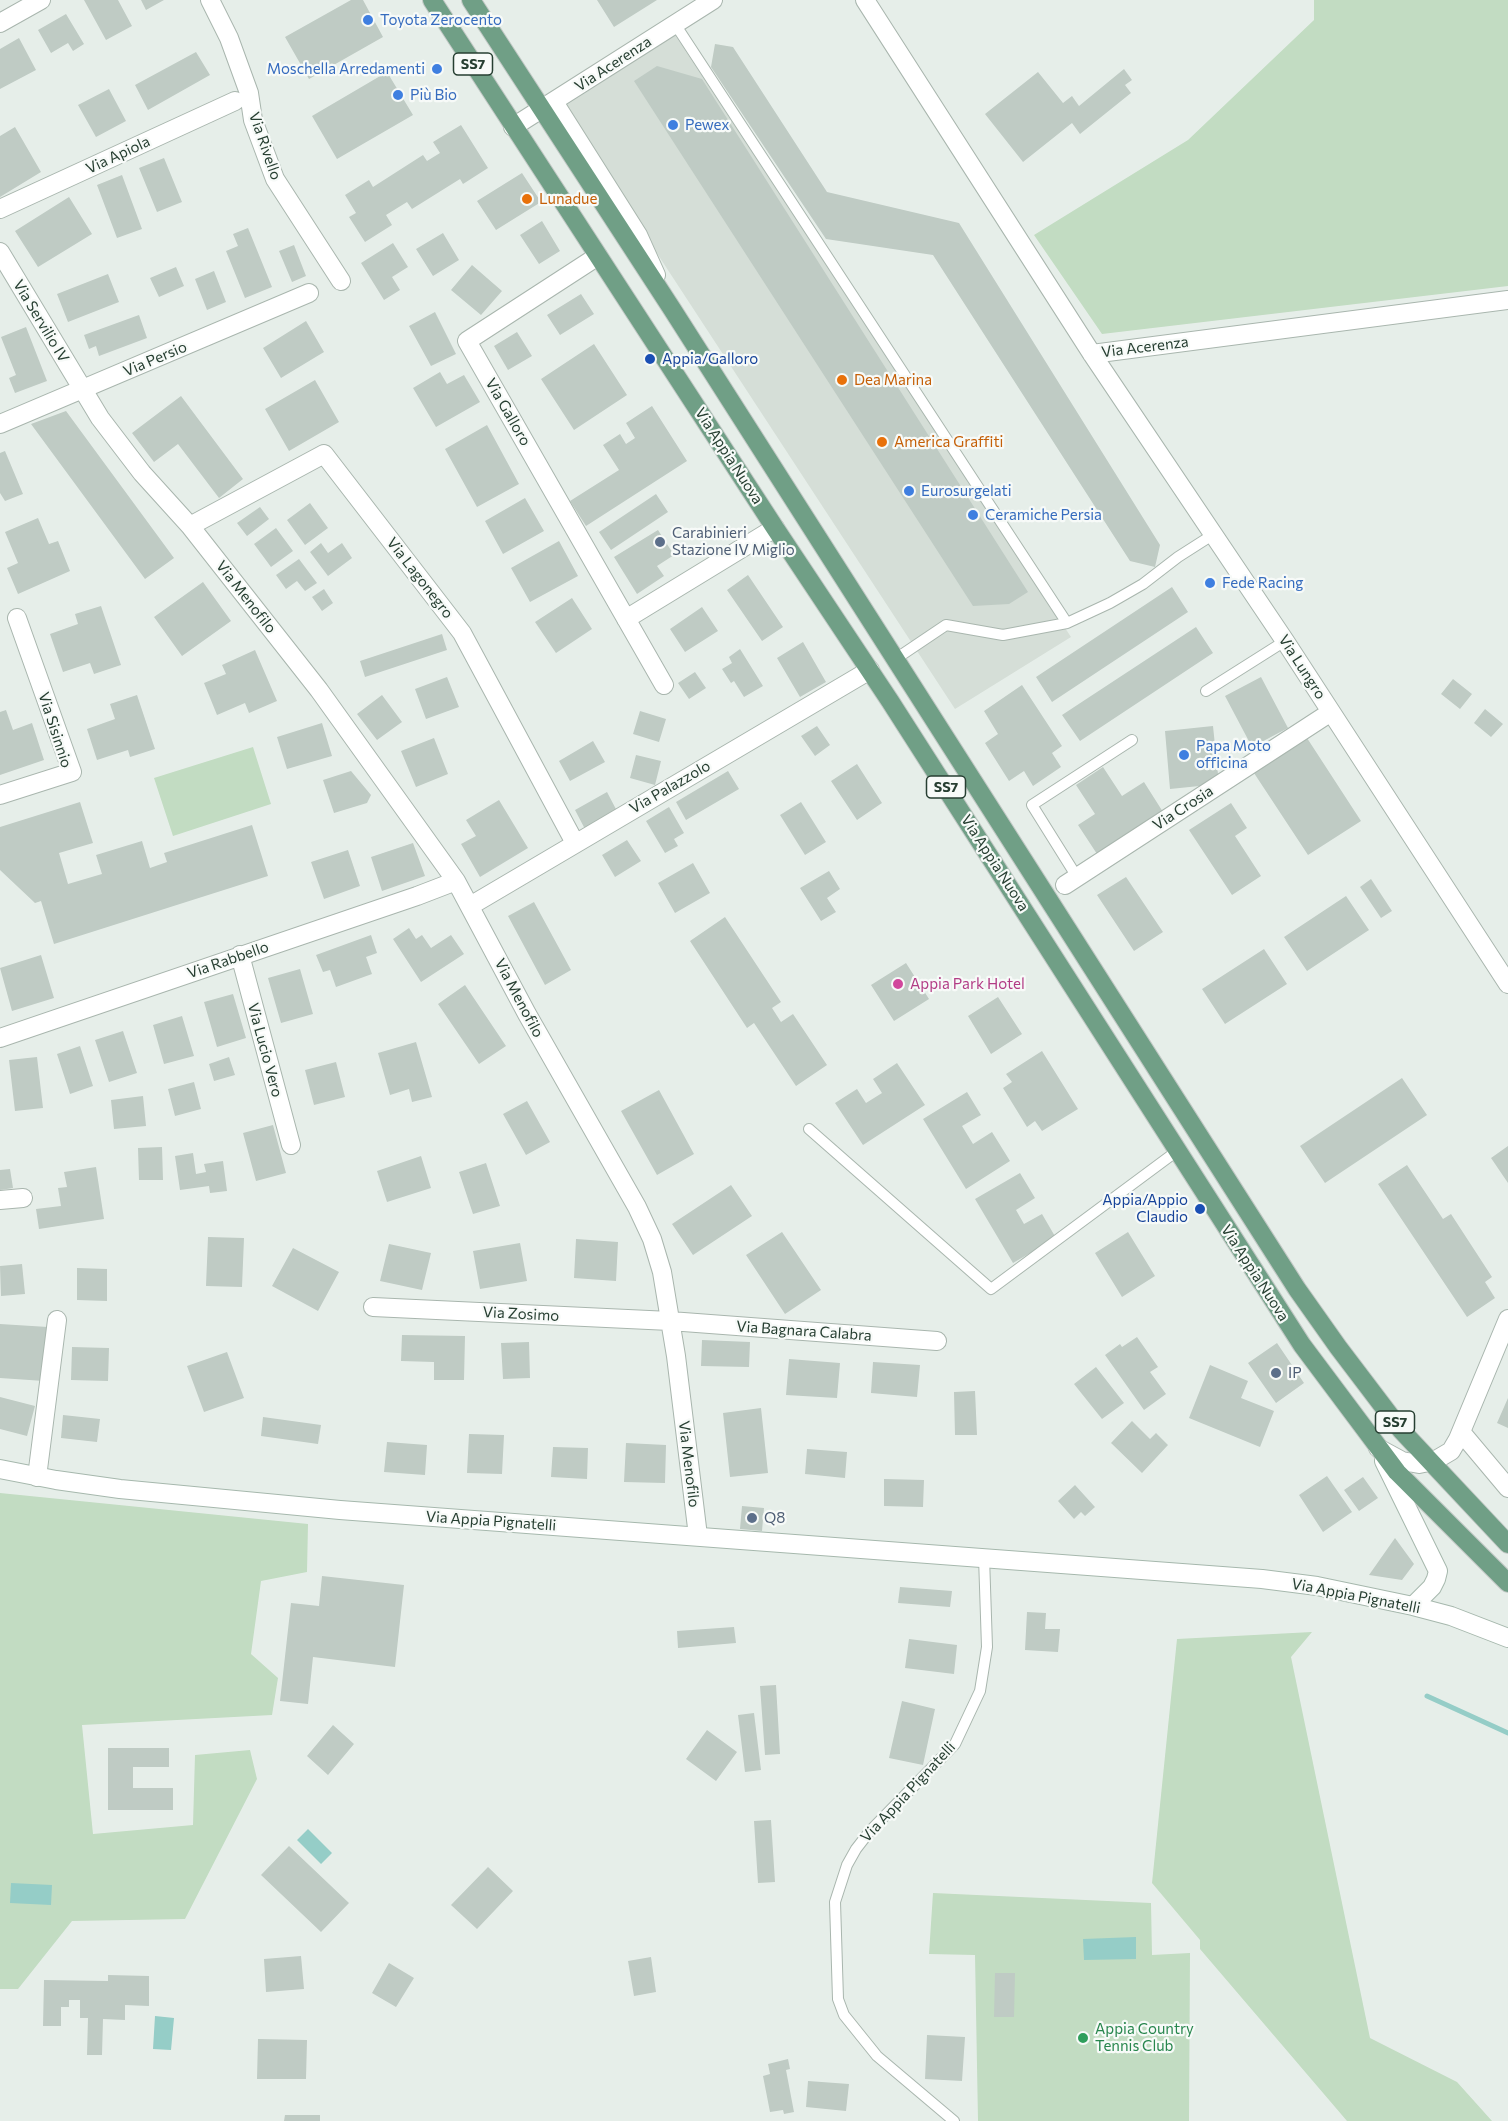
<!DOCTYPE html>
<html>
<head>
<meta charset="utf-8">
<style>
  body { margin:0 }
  canvas { display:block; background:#e6eee9 }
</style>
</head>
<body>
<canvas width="1508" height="2121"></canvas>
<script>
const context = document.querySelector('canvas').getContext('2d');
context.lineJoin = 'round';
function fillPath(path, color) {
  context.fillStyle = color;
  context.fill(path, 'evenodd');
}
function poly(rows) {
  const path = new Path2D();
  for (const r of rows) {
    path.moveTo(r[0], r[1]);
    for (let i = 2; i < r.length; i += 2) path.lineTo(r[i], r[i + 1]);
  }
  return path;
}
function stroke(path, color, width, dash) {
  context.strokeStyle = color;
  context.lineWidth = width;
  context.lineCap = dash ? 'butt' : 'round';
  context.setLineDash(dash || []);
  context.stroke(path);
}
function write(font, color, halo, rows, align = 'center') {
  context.font = font + ' Commissioner,sans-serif';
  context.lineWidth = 4.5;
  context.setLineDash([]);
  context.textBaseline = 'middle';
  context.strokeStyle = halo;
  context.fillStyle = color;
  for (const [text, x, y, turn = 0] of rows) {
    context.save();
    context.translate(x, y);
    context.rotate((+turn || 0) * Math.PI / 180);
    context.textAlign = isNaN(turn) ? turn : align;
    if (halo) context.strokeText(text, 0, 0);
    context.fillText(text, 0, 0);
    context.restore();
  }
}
const built = poly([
  [675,35,1071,637,955,709,562,108]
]);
const green = poly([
  [1314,0,1508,0,1508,286,1102,334,1034,235,1188,140,1314,20],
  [253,747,271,804,173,836,154,778],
  [0,1493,308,1524,307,1572,261,1581,251,1654,278,1678,272,1715,82,1725,93,1834,193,1825,195,1755,250,1750,257,1779,185,1919,72,1921,18,1989,0,1989],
  [1312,1632,1291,1657,1370,2038,1457,2082,1492,2121,1347,2121,1200,1949,1200,1940,1152,1883,1177,1639],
  [933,1893,1151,1903,1152,1955,1190,1953,1189,2121,978,2121,975,1955,929,1954]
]);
const water = poly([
  [308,1829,332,1853,321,1864,297,1840],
  [11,1883,52,1885,51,1905,10,1903],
  [1136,1937,1136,1959,1084,1960,1083,1939],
  [155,2016,174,2018,171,2050,153,2049]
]);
const stream = poly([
  [1427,1696,1508,1733]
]);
const building = poly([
  [84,0,118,0,132,26,106,40],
  [141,0,164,0,146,10],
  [351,0,363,0,383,37,309,79,285,37],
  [597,0,657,0,614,27],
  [66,14,84,44,73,51,68,43,51,53,38,30],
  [19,38,36,70,0,89,0,49],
  [715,44,733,47,827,192,959,223,1160,545,1155,567,1130,561,933,255,826,239,711,67],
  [196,52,210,75,148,110,135,85],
  [657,66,702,79,1028,592,1009,604,973,606,634,81],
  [1124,69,1132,80,1125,85,1131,93,1080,134,1072,123,1023,162,985,114,1038,72,1063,103,1072,96,1079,106],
  [387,72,413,115,337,159,312,116],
  [109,89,126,121,96,137,78,105],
  [461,125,488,168,463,184,460,179,412,209,407,202,386,215,392,225,365,242,349,217,356,213,345,195,369,180,373,187,423,155,427,161,440,153,433,142],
  [15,127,41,172,0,197,0,136],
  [164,158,182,202,157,212,139,168],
  [522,173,541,202,496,230,477,201],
  [122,175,142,229,117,238,97,185],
  [69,197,92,234,38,267,15,231],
  [542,221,560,251,539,264,520,235],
  [248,228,272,287,245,298,226,251,238,246,233,234],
  [443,233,459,260,433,276,416,249],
  [393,243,408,267,392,277,400,290,384,300,361,263],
  [294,245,306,276,292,282,279,251],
  [472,265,502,291,481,315,451,290],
  [176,267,184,286,159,297,150,278],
  [214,271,226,302,207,310,195,279],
  [108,274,119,302,68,322,57,294],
  [581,294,594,314,560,335,547,315],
  [435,312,456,354,431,366,409,326],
  [139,315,147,338,99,356,96,346,89,349,84,335],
  [306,321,324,352,281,378,263,348],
  [26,327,47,381,15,393,9,378,16,375,1,337],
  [517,332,532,356,508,370,494,346],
  [594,344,627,395,574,430,541,379],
  [440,372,447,384,464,375,480,402,436,427,413,388],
  [315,380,339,422,289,451,265,409],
  [181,396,243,479,219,498,178,444,154,462,132,433],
  [652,406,687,461,586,526,570,501,619,470,603,445,620,434,626,444,635,438,626,423],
  [66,411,174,558,145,579,31,424],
  [487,425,519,484,477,507,445,449],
  [5,451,23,494,5,501,0,493,0,453],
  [656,494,668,512,611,550,599,532],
  [525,498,544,531,503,554,485,521],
  [310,503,328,528,305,545,287,520],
  [260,507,269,519,247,536,237,523],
  [38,518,49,544,58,541,70,571,18,594,7,568,18,563,5,532],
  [276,528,293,551,271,567,254,544],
  [658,530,674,555,657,566,664,576,637,594,614,557],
  [559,541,578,576,530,602,511,568],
  [321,543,328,553,342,543,352,558,328,576,310,552],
  [299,559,317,583,305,591,297,581,286,589,276,575],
  [748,575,783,627,762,641,727,590],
  [203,582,231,621,182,656,154,617],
  [1172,587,1188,612,1052,702,1036,677],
  [324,589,333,603,322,611,312,597],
  [572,598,592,629,556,653,535,622],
  [101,606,121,665,94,674,90,663,63,672,50,634,78,624,75,614],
  [702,607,718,631,685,652,670,629],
  [1196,627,1213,653,1080,741,1062,715],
  [442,634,447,650,365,677,360,661],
  [803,642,826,682,800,697,777,658],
  [740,649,763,686,744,697,734,681,731,683,722,669,732,663,729,657],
  [255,650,277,701,249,713,245,703,217,715,204,683,226,674,222,665],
  [695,672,706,688,689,699,678,683],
  [447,677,459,707,426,719,415,689],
  [1261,677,1288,728,1252,747,1225,696],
  [1453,679,1472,694,1460,709,1441,694],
  [1022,685,1062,746,1052,753,1061,767,1033,786,1024,771,1009,781,985,743,998,734,984,711],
  [137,695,155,749,130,757,128,750,97,760,87,729,115,719,110,704],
  [382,695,402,722,377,740,357,714],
  [1485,709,1503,724,1491,737,1474,723],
  [6,710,13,730,32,723,44,760,0,775,0,712],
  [640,711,666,719,659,742,633,734],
  [322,723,332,756,287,769,277,737],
  [817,726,830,745,815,756,801,736],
  [1213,726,1219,784,1170,789,1165,731],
  [434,738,448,774,416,787,401,751],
  [1307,738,1361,821,1308,855,1254,773],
  [593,741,605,762,570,781,559,761],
  [636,755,661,761,655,785,630,778],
  [857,764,882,803,857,820,831,781],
  [1103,767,1122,796,1144,782,1163,812,1097,854,1078,825,1095,814,1076,785],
  [351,771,371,795,367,803,334,813,323,780],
  [728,771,739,789,686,820,676,802],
  [607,792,618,813,586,831,575,810],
  [499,800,528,848,480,877,461,844,476,836,466,820],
  [80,802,93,843,59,853,68,884,102,874,96,855,142,841,150,868,167,862,164,853,252,825,268,876,54,944,41,901,35,903,0,870,0,827],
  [801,802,826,842,805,855,780,815],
  [1231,803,1247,828,1235,836,1261,876,1232,895,1189,830],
  [669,807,684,833,674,839,678,846,665,853,646,821],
  [627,840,641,861,615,877,602,855],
  [413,843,425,876,382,891,371,857],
  [348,850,360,886,324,899,311,862],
  [693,863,710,893,675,913,658,883],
  [829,871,840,889,827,898,836,912,821,921,800,888],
  [1126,877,1163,932,1134,951,1097,895],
  [1371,879,1392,911,1381,918,1360,887],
  [1346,896,1369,930,1307,971,1284,937],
  [534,902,571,970,545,985,508,916],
  [725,917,781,1002,772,1008,781,1022,793,1014,827,1065,796,1086,754,1023,747,1028,690,941],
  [409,928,416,939,422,935,431,948,451,935,464,954,421,982,393,939],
  [371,935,377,953,366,957,372,974,336,987,330,970,323,972,316,955],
  [1264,949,1287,984,1225,1024,1202,989],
  [41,955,54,998,12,1011,0,968],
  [906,963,929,999,894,1021,871,985],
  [300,969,313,1014,281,1023,268,978],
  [465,985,506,1046,479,1064,438,1004],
  [233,994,246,1038,217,1047,204,1002],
  [998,997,1022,1034,991,1054,968,1016],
  [182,1016,194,1056,164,1064,153,1025],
  [123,1031,137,1073,109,1082,95,1040],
  [416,1042,432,1097,412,1102,409,1089,390,1095,378,1053],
  [80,1046,93,1086,70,1094,57,1054],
  [1042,1051,1078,1109,1042,1131,1035,1121,1027,1127,1003,1088,1012,1082,1006,1074],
  [37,1057,43,1108,15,1111,9,1060],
  [229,1057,235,1075,214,1081,209,1064],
  [336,1062,345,1097,314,1105,305,1070],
  [897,1063,925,1105,863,1145,835,1103,857,1089,866,1103,882,1093,873,1079],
  [1402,1078,1427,1115,1325,1183,1300,1146],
  [194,1082,201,1109,175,1116,168,1089],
  [659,1090,694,1154,657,1175,621,1111],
  [967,1092,981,1115,962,1126,973,1144,992,1132,1010,1161,966,1189,923,1119],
  [143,1096,146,1126,114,1129,111,1100],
  [527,1101,550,1142,526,1155,503,1114],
  [273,1125,286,1173,256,1181,243,1133],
  [1508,1146,1508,1183,1491,1158],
  [162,1147,163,1180,139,1180,138,1148],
  [193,1153,196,1174,206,1172,204,1164,223,1161,227,1191,210,1193,209,1186,180,1190,175,1156],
  [421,1156,431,1188,387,1202,377,1171],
  [486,1163,500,1206,473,1214,459,1172],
  [1407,1165,1443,1219,1451,1214,1492,1277,1485,1282,1495,1298,1467,1317,1378,1184],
  [96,1167,104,1219,39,1229,36,1209,61,1206,58,1188,67,1187,64,1172],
  [10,1169,13,1188,0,1190,0,1170],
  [1020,1173,1035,1198,1016,1210,1024,1224,1042,1214,1056,1238,1013,1263,975,1199],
  [731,1185,752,1216,693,1255,672,1224],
  [782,1232,821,1290,785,1314,746,1255],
  [1128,1232,1155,1276,1122,1297,1095,1253],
  [208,1237,244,1238,242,1287,206,1286],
  [576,1239,618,1242,616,1281,574,1278],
  [520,1243,527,1281,480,1289,473,1251],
  [389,1244,431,1253,422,1290,380,1281],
  [293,1248,339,1272,318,1311,272,1286],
  [22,1264,25,1294,1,1296,0,1266],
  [77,1268,107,1269,107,1301,77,1300],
  [0,1324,48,1327,44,1381,0,1378],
  [402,1335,465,1336,464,1380,434,1380,434,1362,401,1361],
  [1137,1337,1158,1367,1150,1372,1166,1394,1144,1410,1105,1355,1120,1344,1122,1347],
  [702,1340,750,1342,749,1367,701,1366],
  [529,1342,530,1378,503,1379,501,1343],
  [1277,1343,1304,1383,1276,1403,1248,1363],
  [72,1347,109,1348,108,1381,71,1380],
  [227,1352,244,1398,204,1412,187,1366],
  [789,1359,840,1363,837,1398,786,1395],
  [873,1362,920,1365,917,1397,871,1393],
  [1210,1365,1248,1381,1241,1398,1274,1411,1260,1447,1189,1418],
  [1096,1367,1124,1403,1102,1419,1074,1384],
  [975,1391,977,1435,955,1435,954,1392],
  [0,1397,35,1406,27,1436,0,1429],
  [1508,1398,1508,1428,1497,1423],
  [761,1408,768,1473,730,1477,723,1413],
  [63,1415,100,1419,97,1442,61,1438],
  [263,1417,321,1425,318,1444,261,1436],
  [1132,1421,1150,1439,1156,1433,1168,1445,1142,1473,1111,1443],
  [469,1434,504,1435,502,1474,467,1473],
  [387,1442,427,1445,425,1475,384,1472],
  [626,1443,666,1445,665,1483,624,1482],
  [553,1447,588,1448,587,1479,551,1477],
  [807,1449,847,1452,845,1478,805,1474],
  [1327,1476,1352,1512,1323,1532,1299,1495],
  [1363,1477,1378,1498,1359,1511,1344,1490],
  [884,1479,924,1480,923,1507,884,1506],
  [1075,1485,1095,1507,1085,1516,1081,1512,1074,1519,1058,1501],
  [742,1506,764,1508,762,1531,740,1529],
  [1395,1538,1414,1564,1402,1580,1369,1575],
  [322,1576,404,1585,395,1667,313,1657,308,1704,280,1701,291,1603,319,1606],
  [900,1587,952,1591,950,1607,898,1603],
  [1027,1612,1046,1613,1045,1629,1060,1629,1058,1652,1025,1650],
  [734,1627,736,1643,678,1648,677,1631],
  [909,1639,957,1645,954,1674,905,1668],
  [776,1685,780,1754,765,1755,760,1686],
  [902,1701,935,1709,923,1765,889,1758],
  [754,1713,761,1770,745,1772,738,1715],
  [333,1725,354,1744,328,1775,307,1756],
  [707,1730,737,1752,716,1781,686,1759],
  [108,1748,169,1748,169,1767,133,1767,133,1788,173,1788,173,1810,108,1810],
  [771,1820,775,1882,758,1883,754,1821],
  [289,1846,349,1903,321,1932,261,1875],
  [488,1867,513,1891,477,1929,451,1905],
  [301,1956,304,1989,266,1992,264,1959],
  [651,1957,656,1992,634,1996,628,1961],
  [389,1963,414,1978,396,2007,372,1993],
  [995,1973,1015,1973,1014,2017,994,2017],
  [108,1975,149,1976,149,2006,125,2005,125,2020,103,2019,102,2055,87,2055,88,2018,80,2018,80,2000,69,2000,69,2007,61,2007,61,2026,43,2026,44,1980,108,1981],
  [927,2035,965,2037,962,2081,925,2079],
  [258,2039,307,2040,306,2079,257,2079],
  [788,2059,790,2069,786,2070,794,2112,784,2114,783,2110,770,2112,763,2076,770,2074,768,2064],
  [808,2081,849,2084,846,2111,806,2107],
  [285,2115,320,2115,320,2121,284,2121]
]);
const lane = poly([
  [675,24,1067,623],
  [894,660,946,625,1003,635,1067,623,1110,603,1143,584,1178,557,1214,534],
  [1206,691,1285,641],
  [1077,877,1032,805,1132,740],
  [809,1129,991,1289,1177,1151],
  [954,2121,877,2056,844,2015,838,1999,835,1902,847,1865,856,1849,870,1831,955,1744,980,1691,987,1647,984,1557]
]);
const street = poly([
  [210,0,229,38,249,93,253,120,275,179,341,281],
  [865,0,1092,354,1285,641,1508,984],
  [0,23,41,0],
  [554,102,638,235,656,275],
  [513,127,713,0],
  [0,209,235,101],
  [0,252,100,418,142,473,190,526,319,690,456,881,527,1014,637,1207,652,1239,662,1272,676,1356,698,1536],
  [598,256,467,341,664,685],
  [1092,354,1508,300],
  [0,424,309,293],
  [190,526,324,454,462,633,575,843],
  [626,619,775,528],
  [0,795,72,772,17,618],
  [1065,885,1331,712],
  [470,906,870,670],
  [240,955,291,1145],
  [0,1038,417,896,456,881],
  [0,1200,23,1198],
  [373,1307,670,1321,937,1341],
  [1461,1432,1508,1488],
  [1378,1448,1402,1461,1419,1464,1434,1461,1451,1451,1458,1439,1508,1319],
  [37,1477,57,1320]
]);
const secondary = poly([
  [1384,1461,1438,1571,1436,1579,1432,1587,1413,1606],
  [0,1469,56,1480,120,1489,340,1510,1262,1579,1317,1586,1413,1606,1451,1616,1508,1638]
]);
const primary = poly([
  [432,0,775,528,890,701,1302,1345,1397,1472,1508,1583],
  [471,0,672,309,1297,1289,1338,1347,1401,1430,1508,1544]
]);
const markers = [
  [368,20,6,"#3f7fe0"],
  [437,69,6,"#3f7fe0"],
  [398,95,6,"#3f7fe0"],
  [673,125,6,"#3f7fe0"],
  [527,199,6,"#e8710a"],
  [650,359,6,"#1a4fb4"],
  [842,380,6,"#e8710a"],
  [882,442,6,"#e8710a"],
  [909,491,6,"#3f7fe0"],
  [973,515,6,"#3f7fe0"],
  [660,542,6,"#5c6f8a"],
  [1210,583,6,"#3f7fe0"],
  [1184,755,6,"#3f7fe0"],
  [898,984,6,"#d1479c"],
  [1200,1209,6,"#1a4fb4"],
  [1276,1373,6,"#5c6f8a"],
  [752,1518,6,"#5c6f8a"],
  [1083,2038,6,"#2e9e5b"]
];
const shields = [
  [473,64,39],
  [946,787,39],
  [1395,1422,39]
];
const shieldNames = [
  ["SS7",473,64],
  ["SS7",946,787],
  ["SS7",1395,1422]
];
const shopNames = [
  ["Toyota Zerocento",380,20],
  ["Moschella Arredamenti",425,69,"right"],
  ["Più Bio",410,95],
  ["Pewex",685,125],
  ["Eurosurgelati",921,491],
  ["Ceramiche Persia",985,515],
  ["Fede Racing",1222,583],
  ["Papa Moto",1196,746],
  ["officina",1196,763]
];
const streetNames = [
  ["Via Acerenza",613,64,-33],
  ["Via Rivello",265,146,71],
  ["Via Apiola",118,155,-25],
  ["Via Servilio IV",41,321,59],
  ["Via Acerenza",1145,347,-7],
  ["Via Persio",155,359,-23],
  ["Via Galloro",508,412,60],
  ["Via Appia Nuova",729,456,57],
  ["Via Lagonegro",420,578,52],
  ["Via Menofilo",246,597,52],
  ["Via Lungro",1302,667,57],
  ["Via Sisinnio",55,730,72],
  ["Via Palazzolo",670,787,-30],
  ["Via Crosia",1183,808,-33],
  ["Via Appia Nuova",995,863,57],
  ["Via Rabbello",228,960,-19],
  ["Via Menofilo",519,998,62],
  ["Via Lucio Vero",265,1050,75],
  ["Via Appia Nuova",1255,1273,57],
  ["Via Zosimo",521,1314,3],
  ["Via Bagnara Calabra",804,1331,4],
  ["Via Menofilo",689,1464,83],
  ["Via Appia Pignatelli",491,1521,4],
  ["Via Appia Pignatelli",1356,1596,11],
  ["Via Appia Pignatelli",908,1792,-47]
];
const foodNames = [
  ["Lunadue",539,199],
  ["Dea Marina",854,380],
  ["America Graffiti",894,442]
];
const transitNames = [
  ["Appia/Galloro",662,359],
  ["Appia/Appio",1188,1200,"right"],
  ["Claudio",1188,1217,"right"]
];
const serviceNames = [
  ["Carabinieri",672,533],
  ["Stazione IV Miglio",672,550],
  ["IP",1288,1373],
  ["Q8",764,1518]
];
const hotelNames = [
  ["Appia Park Hotel",910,984]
];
const leisureNames = [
  ["Appia Country",1095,2029],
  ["Tennis Club",1095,2046]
];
fillPath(built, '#d5ded7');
fillPath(green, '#c2dcc2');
fillPath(water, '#95cdc7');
stroke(stream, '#95cdc7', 5);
fillPath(building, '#bfcbc4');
stroke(lane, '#a9b6ae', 12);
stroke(street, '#a9b6ae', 20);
stroke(secondary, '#a6b8ad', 20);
stroke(primary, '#c3c9c6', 20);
stroke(lane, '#fff', 10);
stroke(street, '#fff', 18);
stroke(secondary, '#fff', 18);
stroke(primary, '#709f86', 18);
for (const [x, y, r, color] of markers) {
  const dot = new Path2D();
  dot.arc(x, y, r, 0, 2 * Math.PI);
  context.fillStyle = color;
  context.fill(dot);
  stroke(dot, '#f7faf8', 2);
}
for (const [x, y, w] of shields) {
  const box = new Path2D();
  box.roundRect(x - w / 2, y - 11, w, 22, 4.5);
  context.fillStyle = '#f7faf8';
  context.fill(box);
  stroke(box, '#273f32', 1.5);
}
write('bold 14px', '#273f32', null, shieldNames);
write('15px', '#366cbe', '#f7faf8', shopNames, 'left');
write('15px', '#273f32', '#f7faf8', streetNames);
write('15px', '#c56008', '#f7faf8', foodNames, 'left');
write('15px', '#164399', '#f7faf8', transitNames, 'left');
write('15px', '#4e5e75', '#f7faf8', serviceNames, 'left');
write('15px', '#b23c85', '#f7faf8', hotelNames, 'left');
write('15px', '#27864d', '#f7faf8', leisureNames, 'left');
</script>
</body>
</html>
